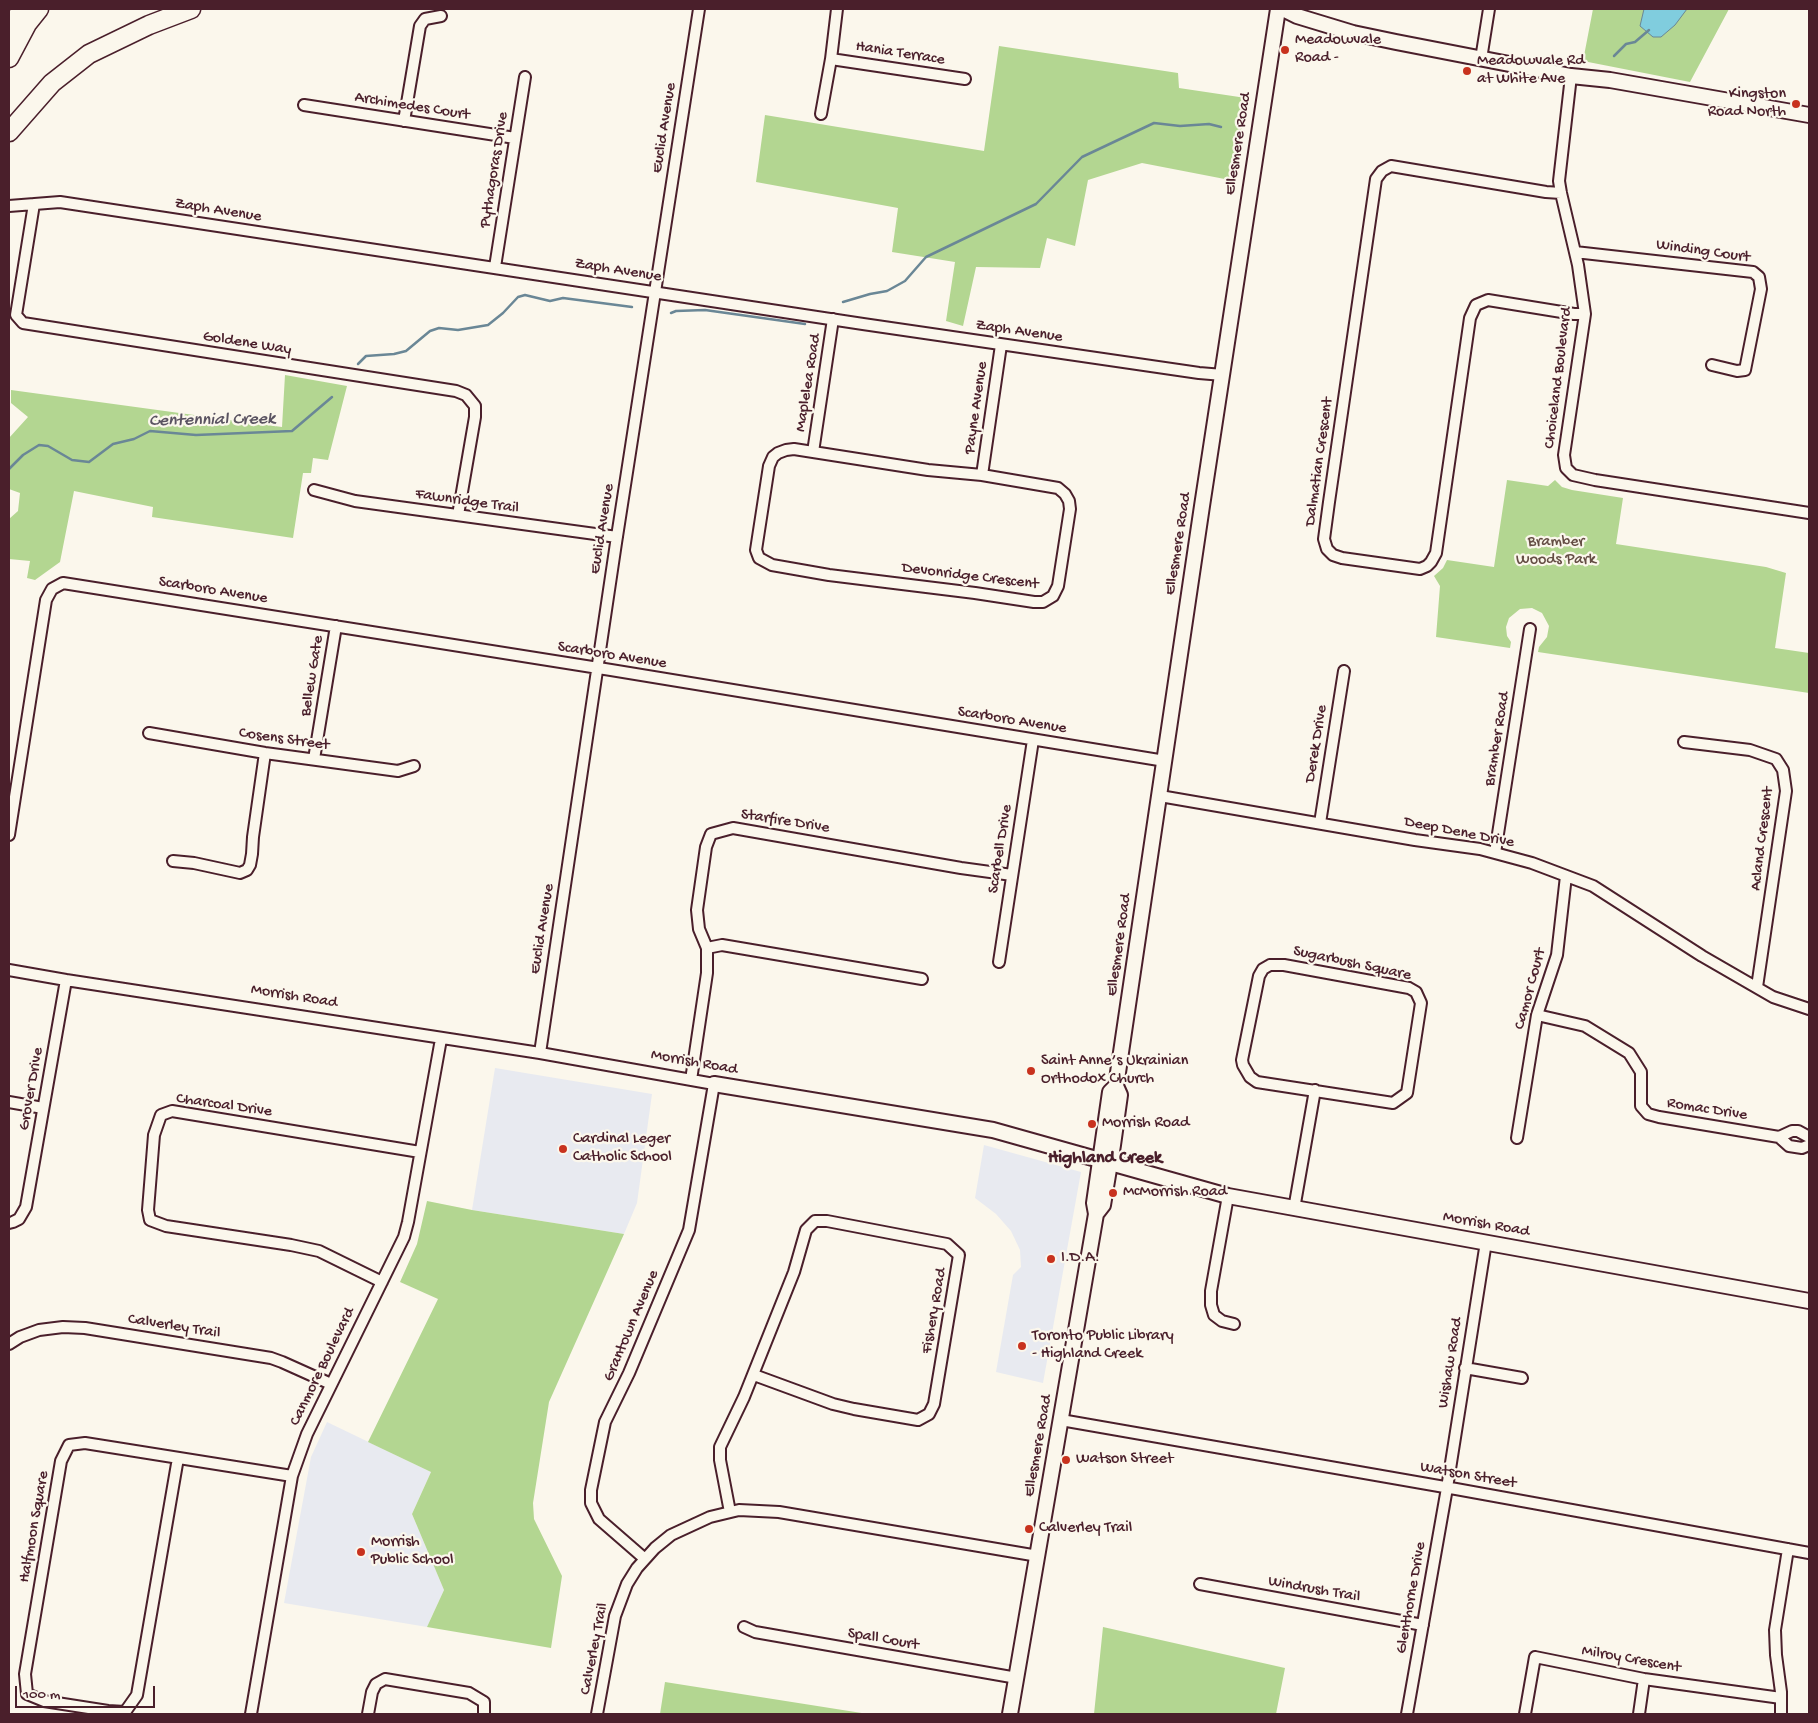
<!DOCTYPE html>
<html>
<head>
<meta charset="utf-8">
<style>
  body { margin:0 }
  #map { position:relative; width:1818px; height:1723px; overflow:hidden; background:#fbf7ec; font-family:"Gochi Hand",sans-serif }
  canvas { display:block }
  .frame { position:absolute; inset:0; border:10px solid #4a1f2b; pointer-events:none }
  .scale { position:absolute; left:15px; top:1686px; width:140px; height:22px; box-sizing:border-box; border:2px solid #4a1f2b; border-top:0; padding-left:6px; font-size:15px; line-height:18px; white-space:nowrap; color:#4a1f2b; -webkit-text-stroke:4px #fbf7ec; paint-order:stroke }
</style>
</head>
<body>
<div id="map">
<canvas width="1818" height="1723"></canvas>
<div class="frame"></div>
<div class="scale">100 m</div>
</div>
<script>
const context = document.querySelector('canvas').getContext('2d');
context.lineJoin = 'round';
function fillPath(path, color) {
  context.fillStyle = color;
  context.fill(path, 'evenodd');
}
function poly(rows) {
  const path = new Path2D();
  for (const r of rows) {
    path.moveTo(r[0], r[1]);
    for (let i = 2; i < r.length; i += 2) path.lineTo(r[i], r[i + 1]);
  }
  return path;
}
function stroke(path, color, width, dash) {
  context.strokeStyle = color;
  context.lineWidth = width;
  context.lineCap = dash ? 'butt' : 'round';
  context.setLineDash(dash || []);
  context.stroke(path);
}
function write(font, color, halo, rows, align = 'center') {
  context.font = font + ' "Gochi Hand",sans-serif';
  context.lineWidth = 4.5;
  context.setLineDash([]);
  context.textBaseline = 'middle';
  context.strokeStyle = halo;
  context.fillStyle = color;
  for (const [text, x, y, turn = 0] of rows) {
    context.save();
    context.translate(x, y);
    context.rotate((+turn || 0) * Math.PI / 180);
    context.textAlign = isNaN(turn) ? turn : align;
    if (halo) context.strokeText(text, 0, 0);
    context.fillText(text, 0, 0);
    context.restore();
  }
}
const built = poly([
  [495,1068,652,1094,637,1203,624,1234,472,1210],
  [984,1145,1081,1172,1043,1383,996,1372,1013,1275,1021,1267,1020,1250,1011,1231,996,1214,975,1198],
  [327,1422,431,1472,412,1514,444,1590,427,1627,284,1603,311,1457]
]);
const green = poly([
  [1593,9,1729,9,1690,82,1583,61],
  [999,46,1178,73,1179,88,1246,98,1235,181,1142,163,1088,180,1075,246,1047,238,1040,268,976,267,963,326,946,321,955,262,892,252,898,208,756,182,765,115,984,151],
  [285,375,347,386,328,460,313,458,311,473,303,473,293,538,152,517,153,507,74,491,60,562,35,580,27,578,30,561,9,559,9,519,18,511,20,493,9,489,9,438,28,417,11,403,11,390,282,427],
  [1507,480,1548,486,1555,480,1562,487,1572,490,1623,498,1616,544,1766,567,1786,573,1775,648,1809,653,1809,693,1538,652,1539,647,1547,637,1549,626,1542,613,1532,608,1520,609,1509,618,1506,627,1507,636,1511,642,1510,648,1436,637,1440,586,1434,576,1443,568,1447,560,1494,567],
  [427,1201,472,1210,624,1234,549,1402,533,1503,534,1519,562,1576,551,1648,427,1627,444,1590,412,1514,431,1472,368,1442,438,1299,400,1282,417,1244],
  [1103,1627,1285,1668,1276,1714,1094,1714],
  [665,1682,868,1714,660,1714]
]);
const water = poly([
  [1644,9,1687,9,1675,25,1661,37,1653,37,1640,26,1644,9]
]);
const stream = poly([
  [1614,56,1626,44,1635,42,1649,30],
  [843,302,870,294,887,291,905,281,926,257,1036,204,1082,157,1154,123,1180,126,1209,124,1221,127],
  [671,313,676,311,705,310,805,324],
  [358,364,366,356,394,354,406,351,430,331,439,328,458,330,488,325,503,313,518,297,525,295,550,301,563,298,632,307],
  [9,469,23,455,39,445,48,446,72,460,89,462,113,444,134,439,150,431,196,435,292,431,332,397]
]);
const street = poly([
  [831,59,965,79],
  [1481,59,1489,9],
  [1571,76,1559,181,1561,193,1578,265,1585,314,1564,455,1566,468,1573,475,1595,480,1809,513],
  [304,105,515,138],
  [821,114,831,59,837,9],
  [404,121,420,26,425,19,441,16],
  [1561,193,1546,192,1391,166,1382,171,1376,179,1329,502,1324,539,1327,549,1333,555,1342,558,1420,569,1427,566,1431,562,1436,553,1470,318,1476,305,1488,300,1574,314,1585,314],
  [34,204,16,315,23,323,456,391,466,395,475,406,475,417,458,515],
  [9,206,60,202,863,324,1199,373,1223,375],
  [1575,252,1753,272,1759,277,1761,289,1745,370,1737,371,1712,365],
  [495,267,525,77],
  [794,449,928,470,982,475,1058,488,1065,494,1069,501,1070,509,1058,586,1053,596,1043,602,1034,602,975,593,829,575,772,565,759,558,756,550,769,466,773,457,778,453,786,450,794,449],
  [813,452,833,319],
  [982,475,1001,345],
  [314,490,355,501,617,537],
  [149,733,265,753,398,771,414,766],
  [1684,742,1750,750,1776,759,1783,770,1786,791,1757,987],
  [314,759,336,626],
  [1160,796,1415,840,1480,849,1532,863,1593,886,1702,956,1773,997,1809,1009],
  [1320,823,1344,671],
  [9,835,46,600,52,589,63,583,611,670,1165,761],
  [1495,853,1530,629],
  [173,861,194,863,240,873,247,870,250,865,252,854,253,837,265,753],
  [707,948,722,945,922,979],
  [999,962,1033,740],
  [1270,965,1284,965,1409,988,1416,992,1421,1003,1407,1093,1393,1103,1257,1082,1250,1077,1243,1065,1242,1060,1259,976,1263,969,1270,965],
  [9,970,66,980,540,1053,714,1084,689,1230,629,1373,605,1422,591,1490,591,1503,599,1519,645,1559],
  [1537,1015,1585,1026,1629,1053,1641,1072,1641,1106,1648,1114,1659,1117,1779,1137,1789,1146,1802,1148,1809,1145],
  [540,1053,616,543,699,9],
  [691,1080,707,973,707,948,699,929,697,910,706,847,711,834,733,828,961,868,1012,875],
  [9,1102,43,1108],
  [1779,1137,1792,1131,1798,1131,1809,1137],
  [1517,1138,1537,1015,1557,955,1566,876],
  [1228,1196,1211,1291,1211,1305,1214,1315,1222,1321,1234,1324],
  [1294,1209,1315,1090],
  [9,1223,13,1222,19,1219,26,1207,66,980],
  [382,1282,319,1251,291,1245,166,1226,150,1220,148,1210,154,1135,161,1115,172,1111,420,1152],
  [9,1344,20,1337,39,1330,63,1327,85,1328,271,1358,282,1362,331,1384],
  [1465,1368,1522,1378],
  [1061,1420,1456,1489,1809,1553],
  [178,1458,137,1695,125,1712,108,1711,44,1701,27,1694,25,1674,61,1461,69,1445,85,1443,292,1476],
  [730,1512,720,1460,720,1447,744,1397,794,1272,806,1230,815,1221,827,1221,947,1244,959,1255,934,1404,929,1414,918,1420,854,1409,833,1404,754,1375],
  [1200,1584,1423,1625],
  [744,1627,755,1632,1017,1678],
  [251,1714,292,1476,307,1434,404,1237,408,1222,441,1039],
  [368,1714,372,1692,376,1684,385,1679,469,1693,484,1702,484,1714],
  [597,1714,615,1616,627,1584,637,1568,655,1548,671,1535,710,1517,739,1510,779,1512,1038,1556],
  [1407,1714,1447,1488,1486,1242],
  [1525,1714,1535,1657,1644,1679,1781,1698],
  [1639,1714,1644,1679],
  [1781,1714,1781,1692,1776,1655,1775,1630,1788,1549]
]);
const secondary = poly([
  [1283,9,1297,16,1353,33,1396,42,1571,76,1610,80,1809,115],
  [714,1084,993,1130,1228,1196,1809,1301],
  [1096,1214,1103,1205,1113,1145,1120,1095,1116,1086,1202,506,1278,9],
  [1010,1714,1096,1214,1094,1203,1110,1092,1116,1086]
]);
const highway = poly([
  [9,29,22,9],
  [9,58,27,24,39,9],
  [9,132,52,83,89,54,149,25,191,9]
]);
const markers = [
  [1285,50,5,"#c8321e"],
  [1467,71,5,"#c8321e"],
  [1796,104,5,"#c8321e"],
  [1031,1071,5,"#c8321e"],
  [1092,1124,5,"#c8321e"],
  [563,1149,5,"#c8321e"],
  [1113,1193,5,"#c8321e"],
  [1051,1259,5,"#c8321e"],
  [1022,1346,5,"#c8321e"],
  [1066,1460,5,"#c8321e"],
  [1029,1529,5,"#c8321e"],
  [361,1552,5,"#c8321e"]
];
const poiNames = [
  ["Meadowvale",1295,41],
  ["Road -",1295,59],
  ["Meadowvale Rd",1477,62],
  ["at White Ave",1477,80],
  ["Kingston",1786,95,"right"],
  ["Road North",1786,113,"right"],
  ["Saint Anne’s Ukrainian",1041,1062],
  ["Orthodox Church",1041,1080],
  ["Morrish Road",1102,1124],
  ["Cardinal Leger",573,1140],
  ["Catholic School",573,1158],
  ["McMorrish Road",1123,1193],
  ["I.D.A.",1061,1259],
  ["Toronto Public Library",1032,1337],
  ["- Highland Creek",1032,1355],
  ["Watson Street",1076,1460],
  ["Calverley Trail",1039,1529],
  ["Morrish",371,1543],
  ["Public School",371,1561]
];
const streetNames = [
  ["Hania Terrace",900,54,9],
  ["Archimedes Court",412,107,9],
  ["Euclid Avenue",665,128,-81],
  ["Ellesmere Road",1239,144,-81],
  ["Pythagoras Drive",495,170,-81],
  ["Zaph Avenue",218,211,9],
  ["Winding Court",1703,252,8],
  ["Zaph Avenue",618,271,9],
  ["Zaph Avenue",1019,332,8],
  ["Goldene Way",247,344,9],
  ["Choiceland Boulevard",1559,378,-83],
  ["Maplelea Road",809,383,-81],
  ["Payne Avenue",977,408,-82],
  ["Dalmatian Crescent",1320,462,-82],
  ["Fawnridge Trail",467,502,8],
  ["Euclid Avenue",603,529,-81],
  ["Ellesmere Road",1179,544,-81],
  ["Devonridge Crescent",970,577,7],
  ["Scarboro Avenue",213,591,9],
  ["Scarboro Avenue",612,656,9],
  ["Bellew Gate",313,676,-81],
  ["Scarboro Avenue",1012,721,9],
  ["Bramber Road",1498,739,-81],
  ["Cosens Street",284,740,8],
  ["Derek Drive",1317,744,-81],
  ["Starfire Drive",785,822,9],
  ["Deep Dene Drive",1459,833,11],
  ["Acland Crescent",1763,839,-83],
  ["Scarbell Drive",1001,849,-81],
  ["Euclid Avenue",543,929,-81],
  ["Ellesmere Road",1120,945,-82],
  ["Sugarbush Square",1352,964,12],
  ["Camor Court",1531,989,-75],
  ["Morrish Road",294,997,9],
  ["Morrish Road",694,1063,10],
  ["Grover Drive",32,1089,-80],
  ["Charcoal Drive",224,1106,8],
  ["Romac Drive",1707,1110,9],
  ["Morrish Road",1486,1225,10],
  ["Fishery Road",935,1311,-80],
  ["Grantown Avenue",632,1326,-67],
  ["Calverley Trail",174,1327,9],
  ["Wishaw Road",1451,1363,-81],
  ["Canmore Boulevard",323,1367,-64],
  ["Ellesmere Road",1039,1446,-80],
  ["Watson Street",1468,1476,10],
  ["Halfmoon Square",35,1527,-80],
  ["Windrush Trail",1314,1590,10],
  ["Glenthorne Drive",1412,1598,-80],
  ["Spall Court",883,1640,10],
  ["Calverley Trail",595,1649,-79],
  ["Milroy Crescent",1631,1660,10]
];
const parkNames = [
  ["Bramber",1556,543],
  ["Woods Park",1556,561]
];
const waterNames = [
  ["Centennial Creek",212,421,-1]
];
const neighbourhoodNames = [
  ["Highland Creek",1105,1159]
];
fillPath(built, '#e8eaf0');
fillPath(green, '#b3d691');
fillPath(water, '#80cdde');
stroke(water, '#6a8796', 1);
stroke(stream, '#6a8796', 2.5);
stroke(street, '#4a1f2b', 14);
stroke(secondary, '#4a1f2b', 18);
stroke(highway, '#4a1f2b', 21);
stroke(street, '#fbf7ec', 10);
stroke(secondary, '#fbf7ec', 14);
stroke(highway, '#fbf7ec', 18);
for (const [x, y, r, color] of markers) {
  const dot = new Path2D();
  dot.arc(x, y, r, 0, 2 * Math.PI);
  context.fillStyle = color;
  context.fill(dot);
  stroke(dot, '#fbf7ec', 2);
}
write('16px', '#4a1f2b', '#fbf7ec', poiNames, 'left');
write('16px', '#4a1f2b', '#fbf7ec', streetNames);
write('16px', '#644d44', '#fbf7ec', parkNames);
write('italic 18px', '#5a5361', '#fbf7ec', waterNames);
write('bold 18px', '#4a1f2b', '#fbf7ec', neighbourhoodNames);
</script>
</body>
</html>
